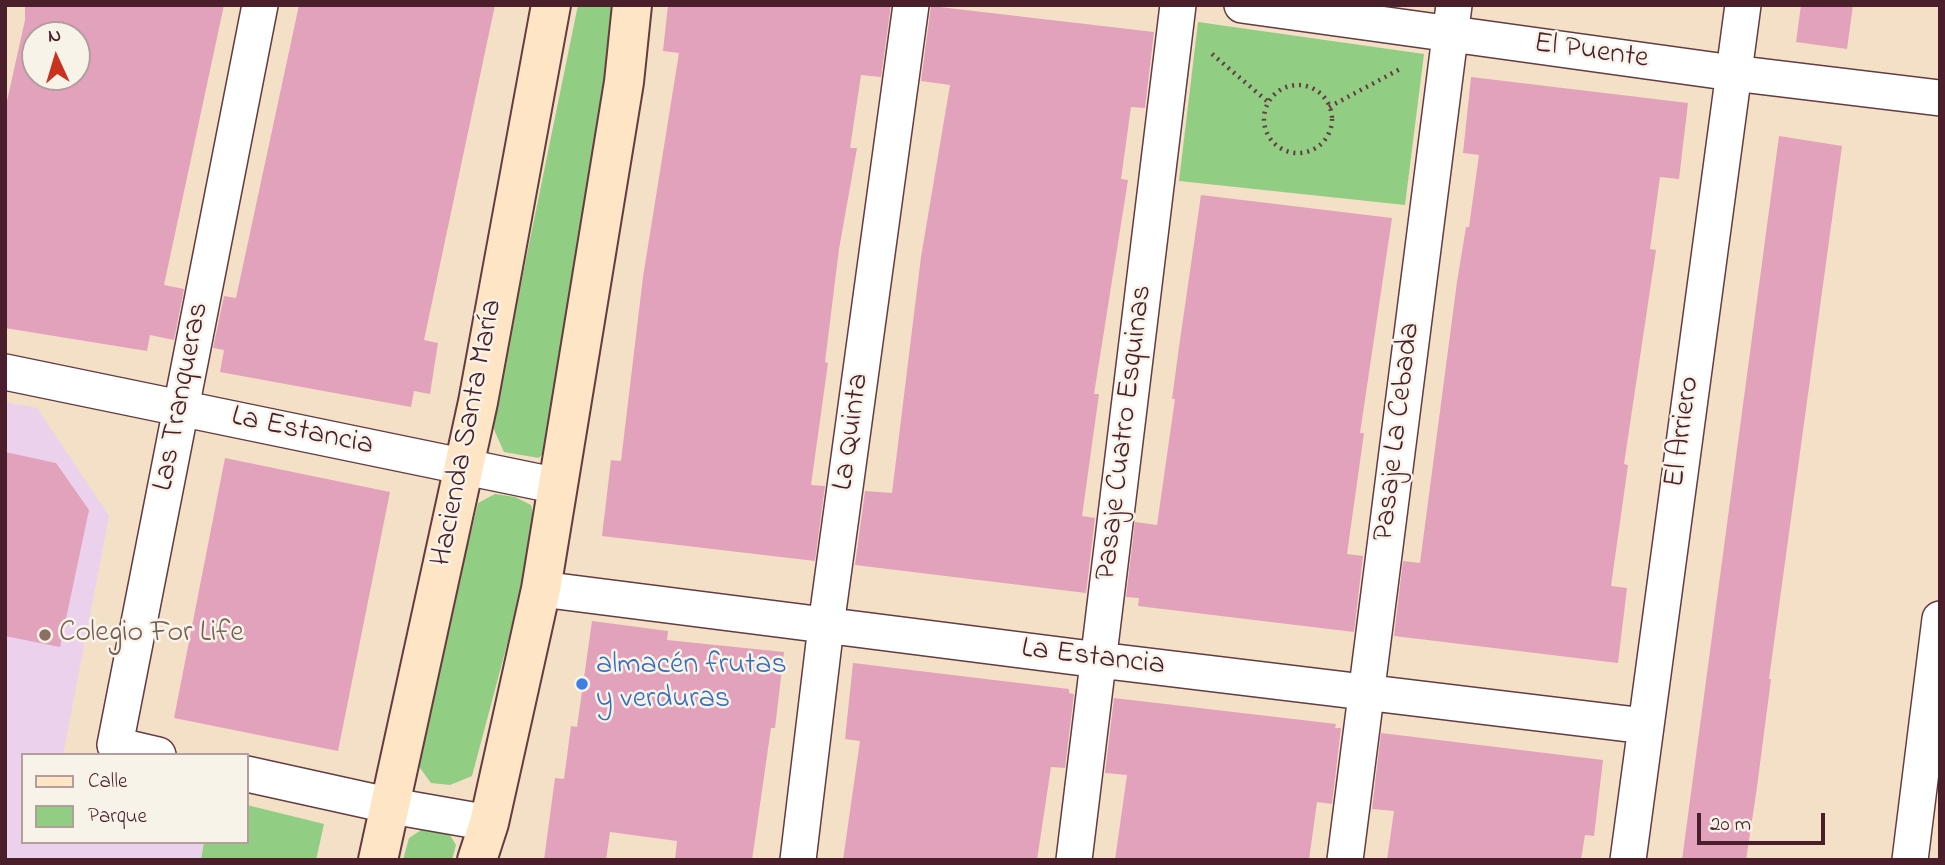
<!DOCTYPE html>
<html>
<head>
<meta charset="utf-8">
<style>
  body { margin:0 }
  #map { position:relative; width:1945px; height:865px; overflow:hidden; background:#f4e0c6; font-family:"Indie Flower",sans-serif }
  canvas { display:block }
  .frame { position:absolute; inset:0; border:7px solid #4a1f2b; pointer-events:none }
  .legend { position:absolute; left:21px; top:753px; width:228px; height:91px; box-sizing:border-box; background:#f7f3e8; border:2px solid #b29e9c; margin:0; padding:9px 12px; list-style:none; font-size:21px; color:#4a1f2b }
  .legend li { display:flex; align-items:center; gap:14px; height:35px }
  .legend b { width:35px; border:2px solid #b29e9c }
  .north { position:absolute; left:21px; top:21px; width:70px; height:70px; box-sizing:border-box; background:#f7f3e8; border:2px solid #b29e9c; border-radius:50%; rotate:356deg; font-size:19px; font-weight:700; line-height:28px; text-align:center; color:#4a1f2b }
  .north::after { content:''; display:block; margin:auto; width:24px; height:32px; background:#c8321e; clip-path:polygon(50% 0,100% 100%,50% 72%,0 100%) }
  .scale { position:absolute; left:1697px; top:813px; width:128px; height:32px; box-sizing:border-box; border:4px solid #4a1f2b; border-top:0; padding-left:9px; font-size:21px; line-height:24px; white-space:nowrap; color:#4a1f2b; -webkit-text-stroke:5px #f7f3e8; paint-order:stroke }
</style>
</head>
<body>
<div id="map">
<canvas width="1945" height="865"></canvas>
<div class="frame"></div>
<ul class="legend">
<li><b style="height:9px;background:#fde5c5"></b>Calle</li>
<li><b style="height:19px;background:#91ce83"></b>Parque</li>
</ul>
<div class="north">N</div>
<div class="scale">20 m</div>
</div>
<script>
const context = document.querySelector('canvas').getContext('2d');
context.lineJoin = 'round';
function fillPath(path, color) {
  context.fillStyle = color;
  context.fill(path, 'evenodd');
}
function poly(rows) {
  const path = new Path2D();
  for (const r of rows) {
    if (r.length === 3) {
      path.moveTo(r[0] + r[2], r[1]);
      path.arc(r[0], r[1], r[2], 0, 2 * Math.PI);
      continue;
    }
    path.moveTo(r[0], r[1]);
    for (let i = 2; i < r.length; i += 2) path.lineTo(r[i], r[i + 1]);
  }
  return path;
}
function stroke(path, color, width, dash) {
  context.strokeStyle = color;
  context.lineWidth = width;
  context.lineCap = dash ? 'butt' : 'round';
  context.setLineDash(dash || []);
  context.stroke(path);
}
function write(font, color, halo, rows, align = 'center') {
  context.font = font + ' "Indie Flower",sans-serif';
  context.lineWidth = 5;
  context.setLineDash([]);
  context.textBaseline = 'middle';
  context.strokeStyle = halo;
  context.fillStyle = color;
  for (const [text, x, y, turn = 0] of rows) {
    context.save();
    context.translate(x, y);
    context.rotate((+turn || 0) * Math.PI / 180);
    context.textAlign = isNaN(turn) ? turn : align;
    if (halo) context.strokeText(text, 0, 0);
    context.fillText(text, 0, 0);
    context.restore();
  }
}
const built = poly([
  [5,402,37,408,109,516,63,755,23,755,23,842,204,842,201,860,5,860]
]);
const green = poly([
  [578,5,615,5,552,442,539,458,504,452,492,425],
  [1198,22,1424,54,1405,205,1179,181],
  [495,494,515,497,531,505,537,532,472,776,450,785,431,783,420,768,421,737,478,503],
  [247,805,324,824,316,860,201,860,204,842,247,842],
  [427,826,445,827,456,845,452,860,403,860,409,838]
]);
const building = poly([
  [25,5,224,5,164,285,184,289,174,340,150,335,147,351,5,328,5,110,25,20],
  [35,35,77,35,77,77,35,77],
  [299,5,495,5,424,340,438,343,430,394,414,391,411,407,220,372,224,350,213,348,224,296,236,298],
  [668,5,891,5,881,77,861,75,850,148,857,148,839,249,825,362,828,363,811,485,825,486,815,561,602,536,611,460,621,461,643,277,679,53,663,51],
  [1801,5,1853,5,1847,49,1796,42],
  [931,6,1154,32,1145,108,1131,107,1121,179,1128,180,1094,394,1099,394,1082,516,1095,518,1086,593,855,565,865,491,892,493,921,257,950,85,921,81],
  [1471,77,1688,103,1679,179,1660,177,1650,249,1656,250,1624,464,1628,465,1611,586,1627,588,1618,663,1394,636,1403,561,1420,563,1457,282,1466,227,1469,227,1479,155,1463,153],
  [1779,136,1842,146,1769,679,1771,679,1757,787,1746,860,1682,860],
  [1201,195,1392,218,1360,433,1364,433,1347,554,1363,556,1354,632,1138,606,1139,598,1126,597,1135,522,1157,525,1175,399,1172,399,1179,347],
  [5,452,56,463,89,510,60,647,5,636],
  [225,458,390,492,338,751,174,718],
  [592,621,668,631,667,640,784,652,775,728,771,728,752,860,675,860,677,841,610,832,606,860,544,860,555,778,564,779,571,726,577,727],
  [853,663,1069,689,1069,693,1074,694,1065,768,1051,767,1037,860,843,860,860,741,845,739],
  [1114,698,1336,724,1335,728,1341,728,1332,804,1317,802,1309,860,1115,860,1127,775,1105,773],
  [1381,733,1603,760,1594,836,1585,835,1581,860,1387,860,1394,811,1372,809]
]);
const path = poly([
  [1212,54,1267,101],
  [1298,119,34],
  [1329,107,1402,68]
]);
const street = poly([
  [1242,5,1733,73,1940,98],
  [5,372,558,486],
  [541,589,1099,660,1645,726],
  [158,755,115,745,260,5],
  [247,774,392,806,489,823],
  [798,860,826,626,911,5],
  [1074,860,1178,5],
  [1345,860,1454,5],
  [1628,860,1743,5],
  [1910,860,1940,619]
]);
const secondary = poly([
  [378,860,478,402,551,5],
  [477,860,489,823,541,589,624,82,632,5]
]);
const markers = [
  [45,635,7,"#8d6e63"],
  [582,684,7,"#3f7fe0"]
];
const streetNames = [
  ["El Puente",1591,53,8],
  ["Las Tranqueras",183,397,-79],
  ["La Quinta",853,432,-82],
  ["Pasaje La Cebada",1399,432,-83],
  ["El Arriero",1684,432,-82],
  ["La Estancia",302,433,12],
  ["Hacienda Santa María",469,433,-79],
  ["Pasaje Cuatro Esquinas",1126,433,-83],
  ["La Estancia",1093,659,7]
];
const educationNames = [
  ["Colegio For Life",59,635]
];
const shopNames = [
  ["almacén frutas",596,667],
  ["y verduras",596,701]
];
fillPath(built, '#ebd1eb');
fillPath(green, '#91ce83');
fillPath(building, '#e2a2bb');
stroke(street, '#643c42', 38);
stroke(secondary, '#643c42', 42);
stroke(path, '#643c42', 4.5, [2, 5]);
stroke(street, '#fff', 35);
stroke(secondary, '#fde5c5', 38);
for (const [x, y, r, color] of markers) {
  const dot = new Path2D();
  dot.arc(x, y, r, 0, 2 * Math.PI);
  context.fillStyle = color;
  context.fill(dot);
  stroke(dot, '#f7f3e8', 2.5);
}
write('30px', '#4a1f2b', '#f7f3e8', streetNames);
write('30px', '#785e54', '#f7f3e8', educationNames, 'left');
write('30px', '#366cbe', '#f7f3e8', shopNames, 'left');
</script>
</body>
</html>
